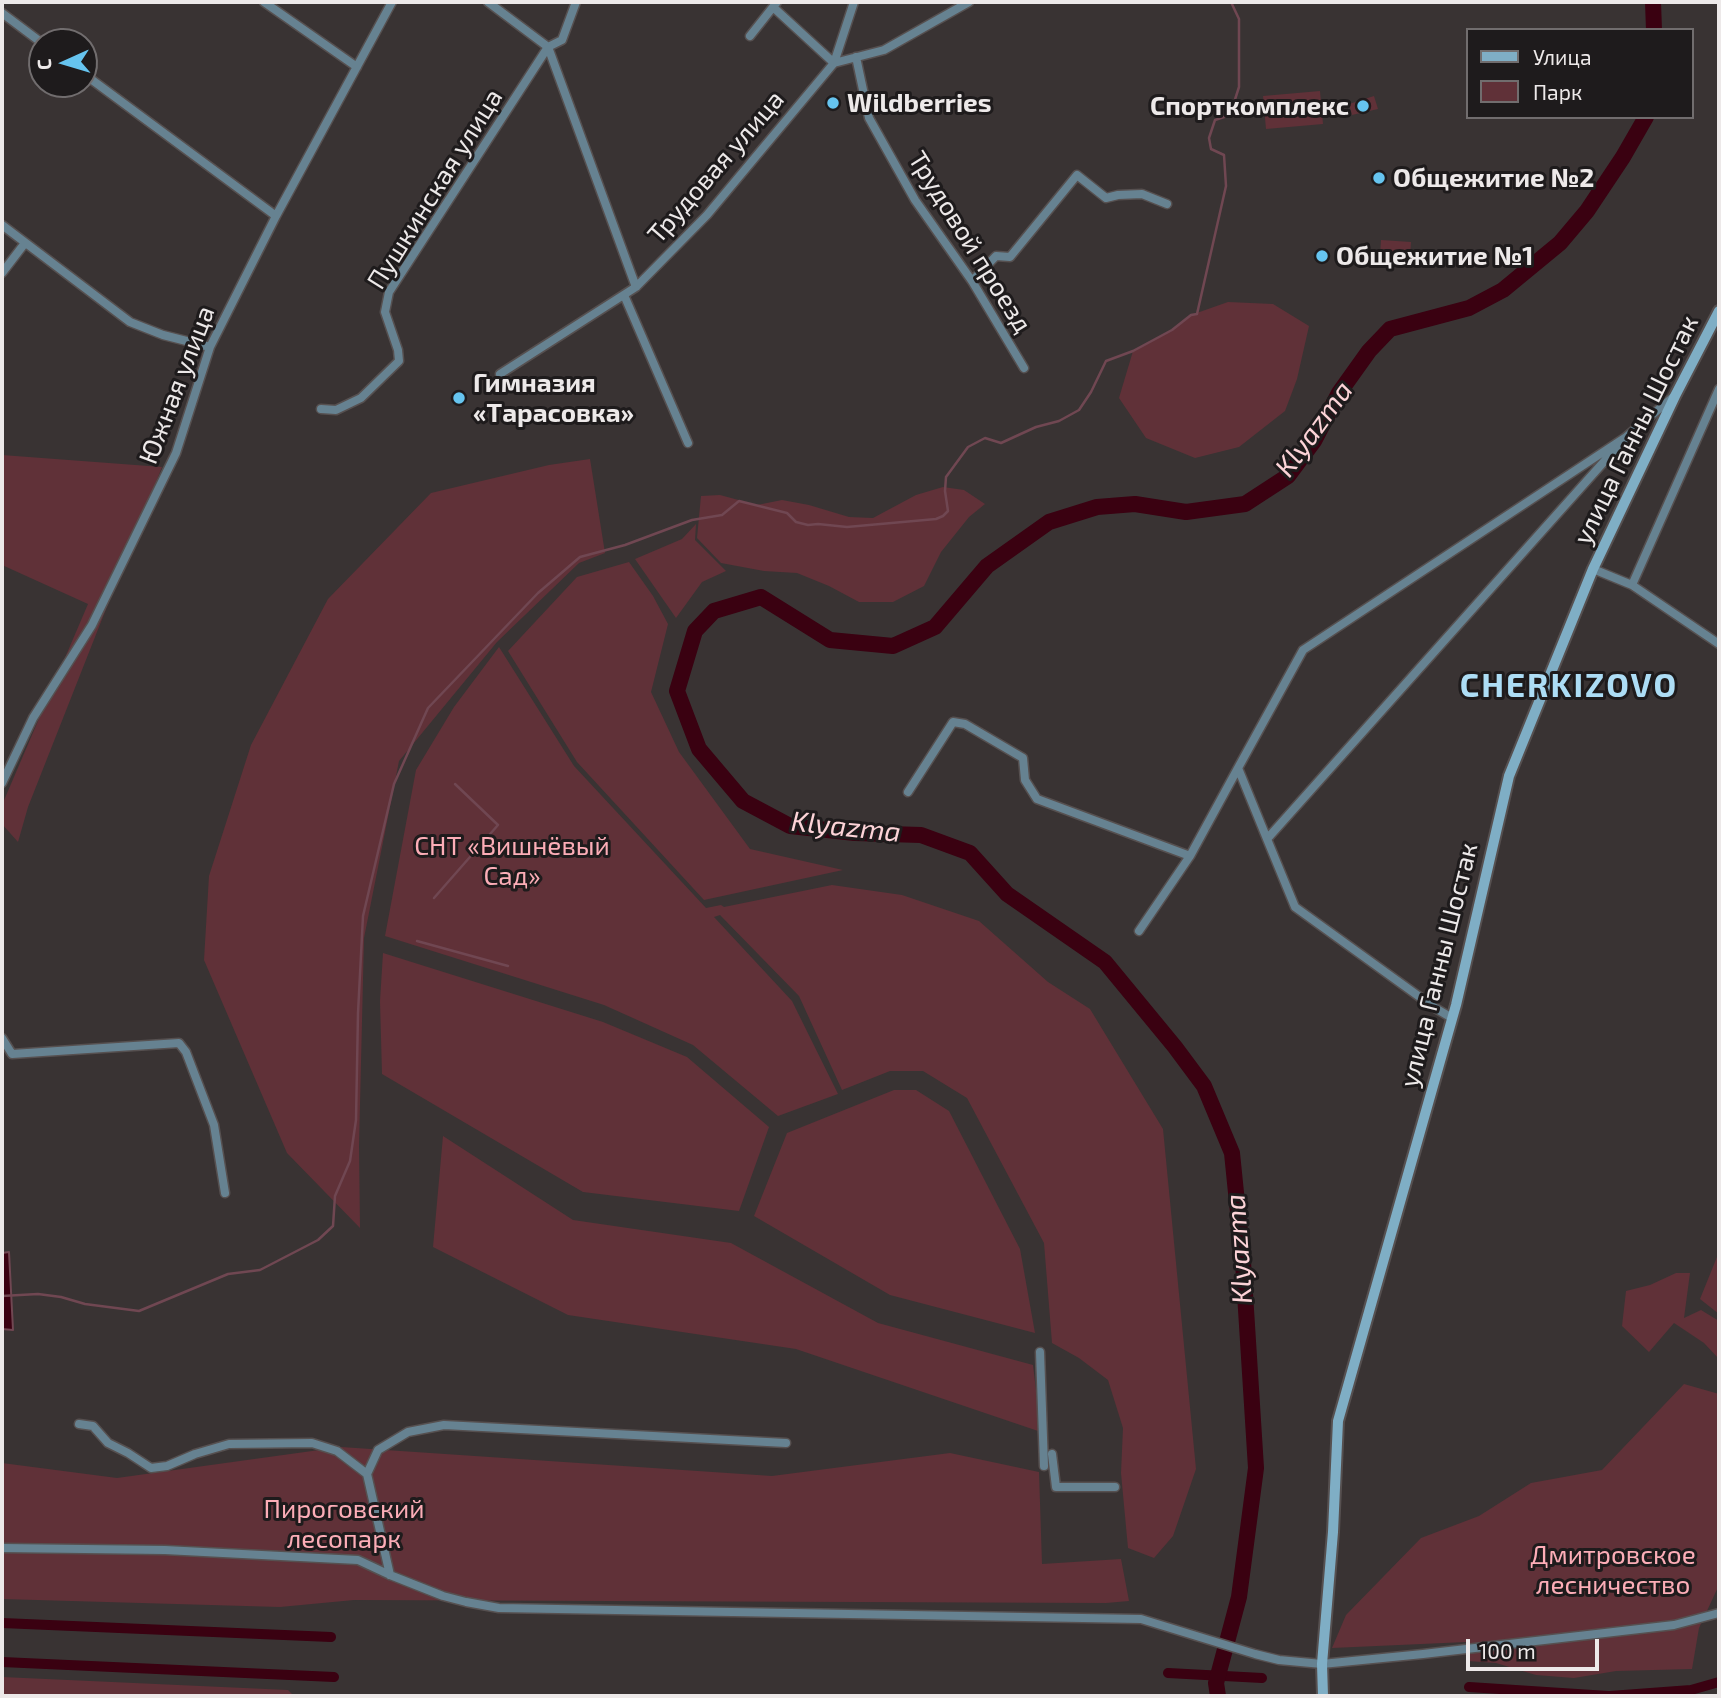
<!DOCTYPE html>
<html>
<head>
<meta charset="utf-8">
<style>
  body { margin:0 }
  #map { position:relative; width:1721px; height:1698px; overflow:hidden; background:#393333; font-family:"Exo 2",sans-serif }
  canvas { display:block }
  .frame { position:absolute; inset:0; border:4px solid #ede9e9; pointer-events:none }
  .legend { position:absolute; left:1466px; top:28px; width:228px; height:91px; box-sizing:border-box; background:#1e1b1c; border:2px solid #716d6e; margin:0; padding:9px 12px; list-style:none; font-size:21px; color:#ede9e9 }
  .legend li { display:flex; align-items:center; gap:14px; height:35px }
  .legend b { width:35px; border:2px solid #716d6e }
  .north { position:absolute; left:28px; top:28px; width:70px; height:70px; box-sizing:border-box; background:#1e1b1c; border:2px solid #716d6e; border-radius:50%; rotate:266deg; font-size:19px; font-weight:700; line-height:28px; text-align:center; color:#ede9e9 }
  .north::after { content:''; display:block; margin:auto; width:24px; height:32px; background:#66c4ef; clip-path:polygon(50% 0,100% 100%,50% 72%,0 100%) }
  .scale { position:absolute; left:1466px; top:1639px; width:133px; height:32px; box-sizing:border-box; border:4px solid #ede9e9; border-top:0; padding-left:9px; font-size:21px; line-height:24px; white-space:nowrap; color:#ede9e9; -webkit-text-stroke:5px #1e1b1c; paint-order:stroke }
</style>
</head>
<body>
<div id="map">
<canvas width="1721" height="1698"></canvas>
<div class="frame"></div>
<ul class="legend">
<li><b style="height:9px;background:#7faec5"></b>Улица</li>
<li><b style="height:19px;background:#603138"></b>Парк</li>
</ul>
<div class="north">С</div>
<div class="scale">100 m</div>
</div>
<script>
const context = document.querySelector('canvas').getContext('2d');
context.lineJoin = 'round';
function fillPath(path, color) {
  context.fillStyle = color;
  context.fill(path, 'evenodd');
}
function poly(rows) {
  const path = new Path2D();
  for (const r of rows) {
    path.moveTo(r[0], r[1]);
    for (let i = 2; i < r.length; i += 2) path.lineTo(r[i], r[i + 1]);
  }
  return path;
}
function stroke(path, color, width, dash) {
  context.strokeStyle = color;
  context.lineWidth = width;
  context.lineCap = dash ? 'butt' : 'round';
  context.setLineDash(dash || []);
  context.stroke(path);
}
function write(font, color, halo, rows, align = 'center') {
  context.font = font + ' "Exo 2",sans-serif';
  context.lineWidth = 6;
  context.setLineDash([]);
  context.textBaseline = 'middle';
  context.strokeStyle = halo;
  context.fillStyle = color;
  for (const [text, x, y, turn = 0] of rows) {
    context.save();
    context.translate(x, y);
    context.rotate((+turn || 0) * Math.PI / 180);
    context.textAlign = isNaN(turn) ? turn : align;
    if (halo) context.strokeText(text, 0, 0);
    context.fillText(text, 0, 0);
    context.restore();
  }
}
const green = poly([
  [1320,91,1323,124,1266,129,1263,96],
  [1374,96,1378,109,1352,115,1349,104],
  [1381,240,1411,242,1410,257,1380,256],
  [1228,302,1273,304,1309,326,1297,379,1285,411,1239,447,1195,458,1146,438,1119,398,1133,351,1172,330,1191,315],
  [2,455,162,467,28,807,18,842,2,824,2,805,88,604,2,565],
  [590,459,605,553,579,563,497,642,399,761,364,938,359,1146,360,1228,287,1153,204,960,209,876,251,745,328,599,431,493,549,465],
  [943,487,964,490,985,504,969,517,941,552,924,586,893,602,859,602,829,586,797,573,764,571,721,563,697,538,701,496,720,495,757,505,782,500,809,505,849,517,873,518,916,495],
  [696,524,695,540,726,571,702,582,676,618,635,559,682,539],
  [629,562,653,596,668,624,651,692,679,752,750,849,843,870,704,900,577,762,508,651,577,577],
  [499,647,574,766,706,908,721,905,724,907,832,885,902,895,979,921,1048,982,1090,1009,1163,1129,1196,1469,1173,1536,1154,1558,1128,1548,1121,1473,1123,1428,1108,1380,1079,1358,1052,1343,1044,1243,967,1098,923,1071,890,1071,842,1090,799,996,720,915,714,917,792,1001,838,1094,778,1116,693,1045,604,1005,385,936,416,770,454,707],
  [383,953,603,1022,687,1057,769,1127,739,1211,583,1192,382,1074,380,1001],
  [894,1090,916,1090,949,1111,1020,1249,1035,1333,890,1295,754,1216,787,1133],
  [443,1136,573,1220,731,1243,878,1323,1033,1365,1041,1432,796,1349,568,1315,433,1247],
  [1719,1252,1719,1314,1700,1299],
  [1676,1273,1690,1273,1684,1318,1701,1310,1719,1321,1719,1359,1704,1343,1674,1323,1649,1352,1622,1326,1626,1291,1650,1285],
  [1684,1384,1719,1394,1719,1585,1699,1628,1692,1669,1616,1671,1574,1678,1536,1675,1496,1663,1468,1661,1466,1642,1332,1648,1346,1615,1421,1538,1479,1516,1531,1483,1602,1470],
  [341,1447,772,1476,950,1453,1039,1472,1042,1564,1121,1559,1129,1601,1106,1603,354,1600,280,1607,2,1599,2,1463,117,1478],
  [2,1677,288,1690,294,1696,2,1696]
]);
const water = poly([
  [9,1252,13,1330,2,1329,2,1253,9,1252]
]);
const stream = poly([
  [434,898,498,825,455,784],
  [417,941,508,966],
  [2,1296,38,1294,61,1297,85,1304,139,1311,228,1274,260,1270,318,1240,333,1226,335,1196,350,1161,356,1120,358,1013,363,916,394,784,428,708,538,593,580,557,625,545,692,520,722,515,739,501,787,513,796,522,808,525,818,524,847,527,936,519,943,516,948,511,945,491,946,477,968,447,985,438,1001,443,1036,427,1059,421,1079,410,1091,392,1106,361,1133,351,1172,330,1191,315,1197,314,1226,186,1224,155,1211,149,1209,138,1215,120,1230,115,1239,87,1239,19,1231,2]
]);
const canal = poly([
  [2,1623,331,1637],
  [2,1662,334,1677],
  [1168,1673,1262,1678],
  [1469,1687,1608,1696],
  [1610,1696,1691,1690,1719,1682]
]);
const river = poly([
  [1653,2,1654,30],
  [1218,1696,1216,1683,1239,1597,1256,1468,1243,1262,1232,1153,1204,1086,1175,1047,1105,962,1007,894,970,853,921,835,855,833,790,826,743,801,699,749,677,691,695,631,714,611,761,597,830,640,893,646,935,627,987,566,1049,522,1097,507,1135,504,1186,512,1245,504,1288,476,1314,441,1339,393,1369,351,1390,329,1469,308,1503,290,1560,243,1587,211,1623,157,1646,117]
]);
const minor = poly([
  [264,2,357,67],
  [488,2,548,47,636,287],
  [773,7,834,63],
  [2,13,42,43],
  [750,36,777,2],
  [856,57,869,118,915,200,972,281,1024,368],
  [834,63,854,2],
  [84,74,276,216],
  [2,225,130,322,163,335,210,347],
  [2,273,25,243],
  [972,281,996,256,1010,257,1077,175,1106,198,1118,195,1142,194,1167,204],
  [624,295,688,443],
  [500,374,636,287,707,215,834,63,884,50,969,2],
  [321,409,336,410,361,398,399,361,398,350,385,312,389,292,548,47,562,40,576,2],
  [1626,437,1303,650,1238,768,1267,839,1626,437,1672,398],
  [1593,569,1632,585,1719,644],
  [1632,585,1719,389],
  [2,783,33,718,92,625,176,453,210,347,276,216,392,2],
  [908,792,953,722,965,724,1023,758,1025,780,1037,799,1190,856,1238,768],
  [1267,839,1295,907,1435,1008,1452,1018],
  [1139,931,1190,856],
  [2,1038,12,1054,179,1043,186,1052,214,1125,225,1193],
  [1040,1352,1044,1466],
  [79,1424,93,1426,108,1443,128,1453,151,1468,167,1466,195,1454,229,1444,312,1443,337,1451,367,1474],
  [1052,1454,1056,1487,1115,1487],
  [2,1548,165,1550,358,1560,390,1575,443,1596,466,1602,499,1608,1141,1619,1255,1654,1279,1660,1322,1664,1423,1654,1674,1625,1719,1613],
  [390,1575,367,1474,378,1450,408,1432,444,1425,786,1443]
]);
const secondary = poly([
  [1323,1696,1322,1664,1333,1532,1338,1421,1456,1005,1509,776,1593,569,1675,396,1719,311]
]);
const markers = [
  [833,103,7,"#66c4ef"],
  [1363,106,7,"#66c4ef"],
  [1379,178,7,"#66c4ef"],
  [1322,256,7,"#66c4ef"],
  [459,398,7,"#66c4ef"]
];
const poiNames = [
  ["Wildberries",847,103],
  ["Спорткомплекс",1349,106,"right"],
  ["Общежитие №2",1393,178],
  ["Общежитие №1",1336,256],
  ["Гимназия",473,383],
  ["«Тарасовка»",473,413]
];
const streetNames = [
  ["Трудовая улица",716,167,-49],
  ["Пушкинская улица",435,189,-58],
  ["Трудовой проезд",970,242,58],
  ["Южная улица",177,385,-69],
  ["улица Ганны Шостак",1636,430,-64],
  ["улица Ганны Шостак",1439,965,-76]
];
const parkNames = [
  ["СНТ «Вишнёвый",512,846],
  ["Сад»",512,876],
  ["Пироговский",344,1509],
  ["лесопарк",344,1539],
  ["Дмитровское",1613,1555],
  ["лесничество",1613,1585]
];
const waterNames = [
  ["Klyazma",1314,429,-54],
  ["Klyazma",846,827,6],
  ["Klyazma",1239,1249,-94]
];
const districtNames = [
  ["CHERKIZOVO",1569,686]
];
fillPath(green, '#603138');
fillPath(water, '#3a0111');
stroke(water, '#704752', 2);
stroke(stream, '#704752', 2.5);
stroke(canal, '#3a0111', 10);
stroke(river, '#3a0111', 16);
stroke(minor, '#565050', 11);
stroke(secondary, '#565050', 14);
stroke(minor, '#668291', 8);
stroke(secondary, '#7faec5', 10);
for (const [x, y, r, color] of markers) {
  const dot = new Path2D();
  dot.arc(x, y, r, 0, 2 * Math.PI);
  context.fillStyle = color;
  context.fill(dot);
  stroke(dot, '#1e1b1c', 2.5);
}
write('bold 26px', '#ede9e9', '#1e1b1c', poiNames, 'left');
write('26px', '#ede9e9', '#1e1b1c', streetNames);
write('26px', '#fcadb7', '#1e1b1c', parkNames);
write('italic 28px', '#fcd3d7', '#1e1b1c', waterNames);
context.letterSpacing = '2px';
write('bold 33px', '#adddf5', '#1e1b1c', districtNames);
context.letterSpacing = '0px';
</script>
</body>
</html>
